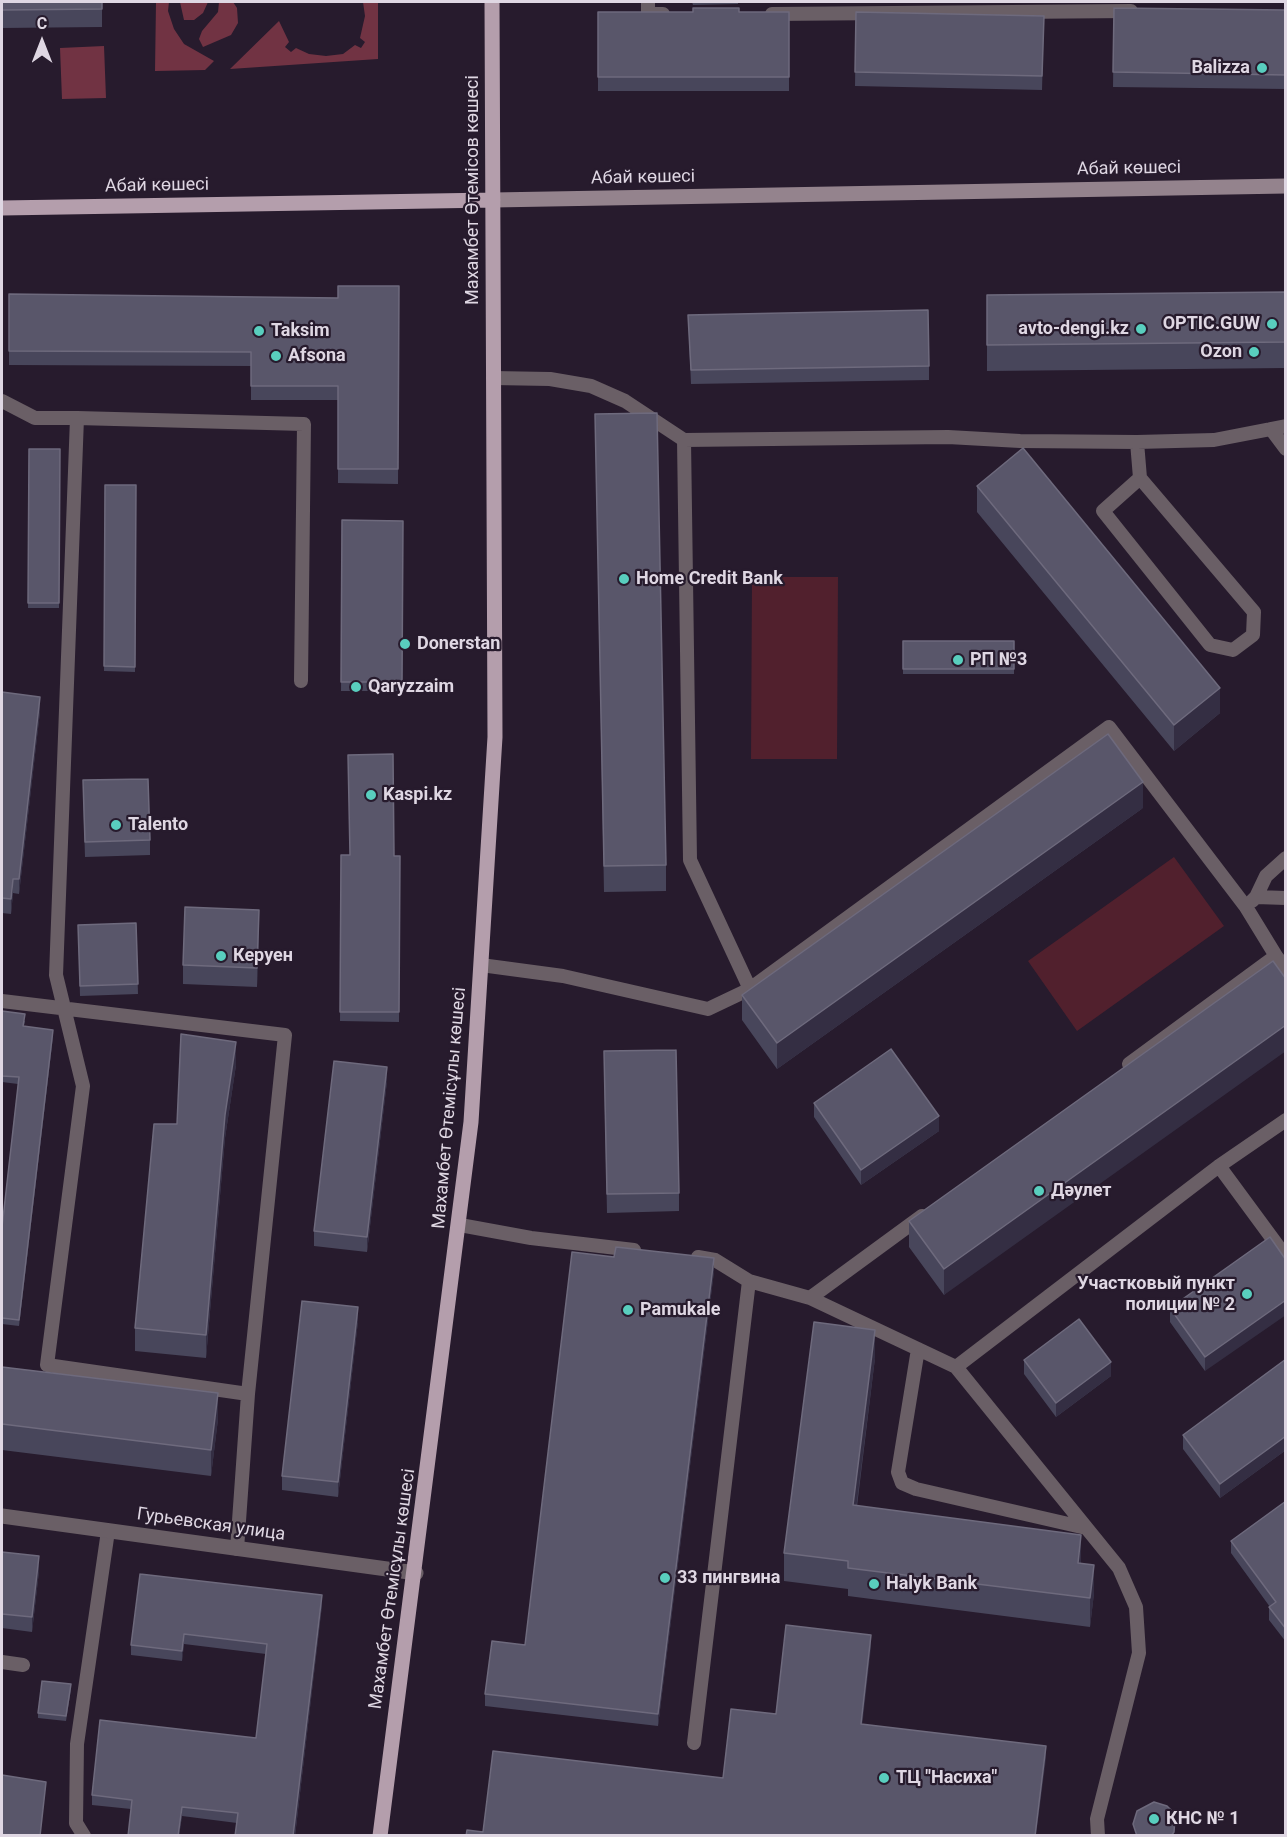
<!DOCTYPE html>
<html>
<head>
<meta charset="utf-8">
<style>
  body { margin:0 }
  #map { position:relative; width:1287px; height:1837px; overflow:hidden; background:#271b2d; font-family:Roboto,sans-serif }
  canvas { display:block }
  .frame { position:absolute; inset:0; border:3px solid #dfd7e3; pointer-events:none }
  .north { position:absolute; left:12px; top:12px; width:60px; height:60px; -webkit-text-stroke:4px #271b2d; paint-order:stroke; rotate:0deg; font-size:16px; font-weight:700; line-height:24px; text-align:center; color:#dfd7e3 }
  .north::after { content:''; display:block; margin:auto; width:21px; height:27px; background:#dfd7e3; clip-path:polygon(50% 0,100% 100%,50% 72%,0 100%) }
</style>
</head>
<body>
<div id="map">
<canvas width="1287" height="1837"></canvas>
<div class="frame"></div>
<div class="north">С</div>
</div>
<script>
const context = document.querySelector('canvas').getContext('2d');
context.lineJoin = 'round';
function fillPath(path, color) {
  context.fillStyle = color;
  context.fill(path, 'evenodd');
}
function poly(rows) {
  const path = new Path2D();
  for (const r of rows) {
    path.moveTo(r[0], r[1]);
    for (let i = 2; i < r.length; i += 2) path.lineTo(r[i], r[i + 1]);
  }
  return path;
}
function stroke(path, color, width, dash) {
  context.strokeStyle = color;
  context.lineWidth = width;
  context.lineCap = dash ? 'butt' : 'round';
  context.setLineDash(dash || []);
  context.stroke(path);
}
function write(font, color, halo, rows, align = 'center') {
  context.font = font + ' Roboto,sans-serif';
  context.lineWidth = 4.5;
  context.setLineDash([]);
  context.textBaseline = 'middle';
  context.strokeStyle = halo;
  context.fillStyle = color;
  for (const [text, x, y, turn = 0] of rows) {
    context.save();
    context.translate(x, y);
    context.rotate((+turn || 0) * Math.PI / 180);
    context.textAlign = isNaN(turn) ? turn : align;
    if (halo) context.strokeText(text, 0, 0);
    context.fillText(text, 0, 0);
    context.restore();
  }
}
const green = poly([
  [752,577,838,577,837,759,751,759],
  [1174,857,1224,926,1077,1031,1028,961]
]);
const forest = poly([
  [156,2,169,2,168,11,174,29,184,44,214,61,205,70,155,71],
  [180,2,208,2,203,13,194,20,184,20],
  [219,2,233,2,237,8,238,23,231,35,203,47,199,39,202,31,218,12],
  [363,2,378,2,378,59,230,69,279,21,289,42,285,47,291,52,296,48,309,54,326,56,343,54,355,45,361,48,365,42,360,38,365,16],
  [104,46,106,98,62,99,60,48]
]);
const lane = poly([
  [648,2,648,14,663,14],
  [772,14,1131,11],
  [493,378,550,379,591,386,625,401,684,440,948,437,1020,441,1137,442,1214,440,1286,426],
  [2,401,35,418,77,418,56,975,83,1086,47,1365,248,1394],
  [77,418,304,424,301,681],
  [1271,429,1286,449],
  [1137,442,1140,478,1254,612,1253,635,1233,650,1210,645,1103,511,1140,478],
  [1256,897,1266,876,1286,858],
  [1252,901,1256,897,1286,898],
  [481,965,563,976,708,1009,750,989,690,860,684,440],
  [754,986,1109,727,1246,907,1276,956],
  [2,1001,285,1035,248,1394,237,1549],
  [1129,1064,1276,956,1286,969],
  [1219,1166,1286,1257],
  [460,1225,531,1238,634,1250],
  [698,1257,715,1260,749,1281,810,1298,956,1367,1119,1568,1136,1607,1139,1653,1097,1819,1098,1836],
  [810,1298,922,1216],
  [918,1349,898,1472,902,1483,916,1489,1086,1528],
  [956,1367,1219,1166,1286,1120],
  [2,1662,23,1665],
  [694,1743,749,1281],
  [84,1836,76,1823,77,1744,108,1531]
]);
const street = poly([
  [2,1516,416,1573]
]);
const secondary = poly([
  [493,200,1286,186]
]);
const primary = poly([
  [2,208,493,200],
  [380,1836,471,1122,495,737,492,2]
]);
const wall = poly([
  [2,2,102,2,102,27,2,28],
  [692,2,738,2,738,4,693,5],
  [1114,8,1286,10,1286,89,1113,87],
  [598,12,789,12,789,91,598,91],
  [856,12,1044,16,1042,90,855,86],
  [399,286,398,484,338,483,338,400,251,400,251,366,9,365,9,294,338,298],
  [1286,292,1286,368,987,371,987,295],
  [688,315,929,366,929,380,691,384],
  [595,414,666,865,666,891,604,892],
  [29,449,60,449,59,608,28,608],
  [105,485,136,485,135,672,104,671],
  [977,486,1220,713,1174,751,977,512],
  [342,520,403,521,402,691,341,691],
  [903,641,1014,641,1014,674,903,674],
  [2,692,40,711,19,894,13,893,11,914,2,913],
  [83,795,150,840,150,855,85,857],
  [1143,808,777,1069,742,1020,742,995],
  [341,855,400,856,399,1022,340,1021],
  [136,923,138,994,80,996,78,925],
  [259,928,257,987,183,984,183,965],
  [1286,979,944,1295,909,1247,909,1221],
  [2,1011,25,1021,24,1026,53,1036,19,1326,2,1324,2,1227,18,1084,2,1082],
  [236,1065,225,1138,206,1358,135,1351,135,1328,177,1124],
  [604,1070,679,1193,679,1211,607,1213],
  [387,1081,367,1252,314,1246,314,1231],
  [814,1103,939,1131,861,1185,814,1117],
  [1270,1237,1205,1371,1170,1322,1170,1308],
  [714,1271,658,1726,485,1706,485,1694,525,1645],
  [358,1321,338,1497,282,1490,282,1476],
  [875,1358,857,1506,1081,1563,1094,1593,1090,1627,848,1596,848,1589,784,1581,784,1553],
  [1286,1359,1286,1450,1220,1498,1183,1449,1183,1435],
  [1024,1360,1111,1376,1056,1417,1024,1374],
  [2,1367,218,1419,211,1476,2,1450],
  [1286,1501,1286,1642,1269,1620,1269,1607,1270,1607,1231,1553,1231,1541],
  [2,1552,39,1571,32,1632,2,1628],
  [322,1605,295,1836,235,1836,237,1823,182,1816,179,1836,128,1836,131,1809,92,1805,92,1795,256,1738,266,1654,184,1644,182,1661,131,1655,131,1645],
  [71,1689,66,1721,38,1718,38,1713]
]);
const shadedWall = poly([
  [1220,688,1220,713,1174,751,1174,725],
  [40,697,40,711,19,894,19,879],
  [1143,782,1143,808,777,1069,777,1043],
  [13,879,13,893,11,914,11,899],
  [259,910,259,928,257,987,257,968],
  [1286,1025,1286,1051,944,1295,944,1269],
  [53,1030,53,1036,19,1326,19,1320],
  [236,1042,236,1065,225,1138,206,1358,206,1335,225,1115],
  [387,1067,387,1081,367,1252,367,1237],
  [939,1116,939,1131,861,1185,861,1170],
  [714,1258,714,1271,658,1726,658,1714],
  [1286,1300,1286,1315,1205,1371,1205,1357],
  [358,1307,358,1321,338,1497,338,1482],
  [875,1330,875,1358,853,1533,853,1505],
  [1111,1362,1111,1376,1056,1417,1056,1403],
  [218,1393,218,1419,211,1476,211,1450],
  [1286,1436,1286,1450,1220,1498,1220,1484],
  [1081,1535,1081,1563,1078,1563],
  [39,1556,39,1571,32,1632,32,1617],
  [1094,1565,1094,1593,1090,1627,1090,1598],
  [322,1595,322,1605,295,1836,293,1836],
  [184,1634,184,1644,182,1661,182,1651],
  [871,1635,871,1648,861,1737,861,1724],
  [1046,1746,1046,1759,1036,1836,1035,1836],
  [182,1807,182,1816,179,1836,178,1836]
]);
const building = poly([
  [2,2,102,2,102,9,2,10,2,2],
  [693,8,739,8,739,12,789,12,789,77,598,77,598,12,693,12,693,8],
  [1114,8,1286,10,1286,75,1113,72,1114,8],
  [856,12,1044,16,1042,76,855,72,856,12],
  [338,286,399,286,398,469,338,469,338,386,251,386,251,352,9,351,9,294,338,298,338,286],
  [1286,292,1286,342,987,345,987,295,1286,292],
  [928,310,929,366,691,370,688,315,928,310],
  [657,413,666,865,604,866,595,414,657,413],
  [1023,448,1220,688,1174,725,977,486,1023,448],
  [29,449,60,449,59,603,28,603,29,449],
  [105,485,136,485,135,667,104,666,105,485],
  [342,520,403,521,402,682,341,682,342,520],
  [903,641,1014,641,1014,669,903,669,903,641],
  [2,692,40,697,19,879,13,879,11,899,2,898,2,692],
  [1108,734,1143,782,777,1043,742,995,1108,734],
  [393,754,394,856,400,856,399,1012,340,1012,341,855,350,855,348,755,393,754],
  [148,779,150,840,85,842,83,780,148,779],
  [185,907,259,910,257,968,183,965,185,907],
  [136,923,138,984,80,986,78,925,136,923],
  [1273,961,1286,979,1286,1025,944,1269,909,1221,1273,961],
  [2,1011,25,1014,23,1026,53,1030,19,1320,2,1318,2,1227,19,1077,2,1076,2,1011],
  [181,1034,236,1042,225,1115,206,1335,135,1328,154,1124,177,1124,181,1034],
  [891,1049,939,1116,861,1170,814,1103,891,1049],
  [676,1050,679,1193,607,1194,604,1051,676,1050],
  [334,1061,387,1067,367,1237,314,1231,334,1061],
  [1270,1237,1286,1260,1286,1300,1205,1357,1170,1308,1270,1237],
  [616,1247,714,1258,658,1714,485,1694,492,1641,525,1645,572,1252,614,1257,616,1247],
  [302,1301,358,1307,338,1482,282,1476,302,1301],
  [1079,1319,1111,1362,1056,1403,1024,1360,1079,1319],
  [814,1322,875,1330,853,1505,1081,1535,1078,1563,1094,1565,1090,1598,848,1568,848,1561,784,1553,814,1322],
  [1286,1359,1286,1436,1220,1484,1183,1435,1286,1359],
  [2,1367,218,1393,211,1450,2,1424,2,1367],
  [1286,1501,1286,1629,1269,1607,1276,1602,1231,1541,1286,1501],
  [2,1552,39,1556,32,1617,2,1614,2,1552],
  [140,1574,322,1595,293,1836,235,1836,238,1813,182,1807,178,1836,128,1836,132,1800,92,1795,100,1720,256,1738,267,1644,184,1634,182,1651,131,1645,140,1574],
  [786,1625,871,1635,861,1724,1046,1746,1035,1836,466,1836,467,1830,483,1832,493,1751,723,1778,731,1709,776,1714,786,1625],
  [42,1681,71,1684,66,1716,38,1713,42,1681],
  [2,1775,46,1782,40,1836,2,1836,2,1775],
  [1154,1802,1167,1806,1172,1811,1175,1818,1174,1832,1171,1836,1137,1836,1133,1824,1137,1811,1154,1802]
]);
const markers = [
  [1262,68,6,"#59cebe"],
  [1272,324,6,"#59cebe"],
  [1141,329,6,"#59cebe"],
  [259,331,6,"#59cebe"],
  [1254,352,6,"#59cebe"],
  [276,356,6,"#59cebe"],
  [624,579,6,"#59cebe"],
  [405,644,6,"#59cebe"],
  [958,660,6,"#59cebe"],
  [356,687,6,"#59cebe"],
  [371,795,6,"#59cebe"],
  [116,825,6,"#59cebe"],
  [221,956,6,"#59cebe"],
  [1039,1191,6,"#59cebe"],
  [1247,1294,6,"#59cebe"],
  [628,1310,6,"#59cebe"],
  [665,1578,6,"#59cebe"],
  [874,1584,6,"#59cebe"],
  [884,1778,6,"#59cebe"],
  [1154,1819,6,"#59cebe"]
];
const poiNames = [
  ["Balizza",1250,68,"right"],
  ["OPTIC.GUW",1260,324,"right"],
  ["avto-dengi.kz",1129,329,"right"],
  ["Taksim",271,331],
  ["Ozon",1242,352,"right"],
  ["Afsona",288,356],
  ["Home Credit Bank",636,579],
  ["Donerstan",417,644],
  ["РП №3",970,660],
  ["Qaryzzaim",368,687],
  ["Kaspi.kz",383,795],
  ["Talento",128,825],
  ["Керуен",233,956],
  ["Дәулет",1051,1191],
  ["Участковый пункт",1235,1284,"right"],
  ["полиции № 2",1235,1305,"right"],
  ["Pamukale",640,1310],
  ["33 пингвина",677,1578],
  ["Halyk Bank",886,1584],
  ["ТЦ \"Насиха\"",896,1778],
  ["КНС № 1",1166,1819]
];
const streetNames = [
  ["Абай көшесі",1129,169,-1],
  ["Абай көшесі",643,178,-1],
  ["Абай көшесі",157,186,-1],
  ["Махамбет Өтемісов көшесі",473,190,-90],
  ["Махамбет Өтемісұлы көшесі",450,1108,-85],
  ["Гурьевская улица",211,1525,8],
  ["Махамбет Өтемісұлы көшесі",393,1589,-82]
];
fillPath(green, '#51202d');
fillPath(forest, '#713343');
stroke(lane, '#6a5f66', 14);
stroke(street, '#6a5f66', 15);
stroke(secondary, '#94838d', 15);
stroke(primary, '#b49eac', 15);
fillPath(wall, '#48465b');
fillPath(shadedWall, '#342e43');
fillPath(building, '#59566a');
stroke(building, '#6e6a7d', 1.5);
for (const [x, y, r, color] of markers) {
  const dot = new Path2D();
  dot.arc(x, y, r, 0, 2 * Math.PI);
  context.fillStyle = color;
  context.fill(dot);
  stroke(dot, '#271b2d', 2);
}
write('bold 18px', '#dfd7e3', '#271b2d', poiNames, 'left');
write('18px', '#dfd7e3', '#271b2d', streetNames);
</script>
</body>
</html>
